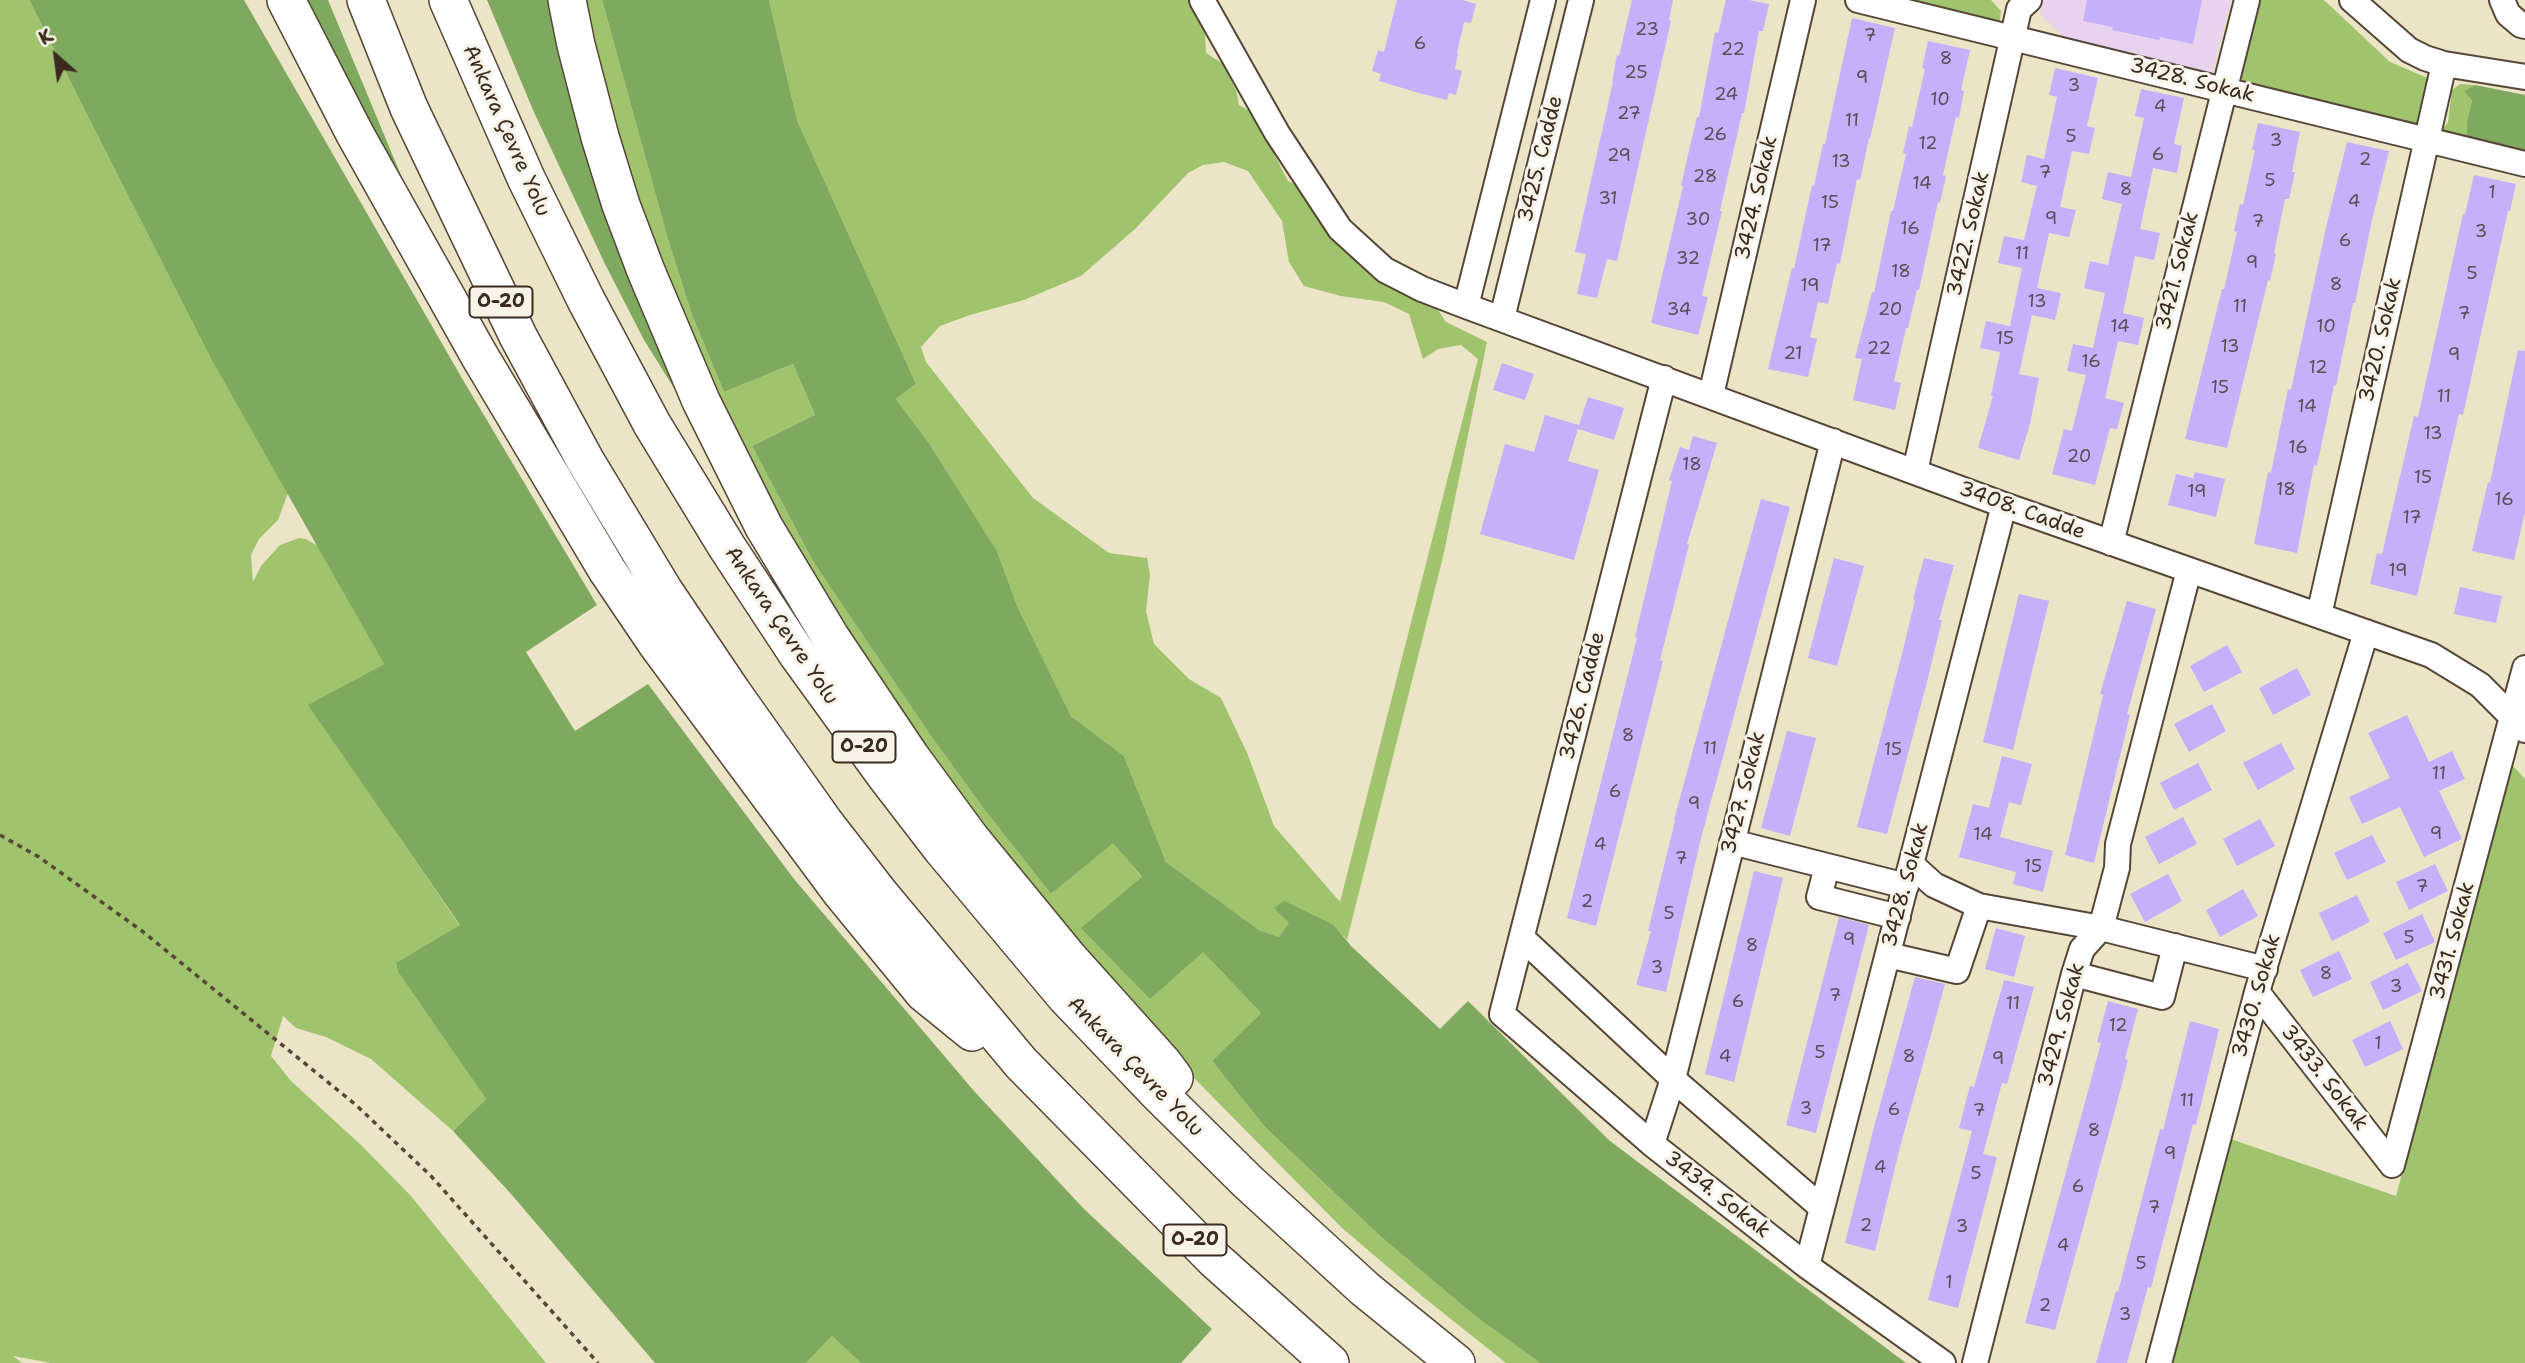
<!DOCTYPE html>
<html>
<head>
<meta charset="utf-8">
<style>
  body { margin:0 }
  #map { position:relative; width:2525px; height:1363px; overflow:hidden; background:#ece4c6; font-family:"Shantell Sans",sans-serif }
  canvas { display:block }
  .north { position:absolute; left:21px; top:21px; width:70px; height:70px; -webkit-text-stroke:5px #f7f3e8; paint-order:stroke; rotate:332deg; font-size:19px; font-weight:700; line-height:28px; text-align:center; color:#3b2a1e }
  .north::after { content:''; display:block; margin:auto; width:24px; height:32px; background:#3b2a1e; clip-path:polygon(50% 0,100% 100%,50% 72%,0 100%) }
</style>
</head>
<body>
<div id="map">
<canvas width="2525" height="1363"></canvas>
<div class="north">K</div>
</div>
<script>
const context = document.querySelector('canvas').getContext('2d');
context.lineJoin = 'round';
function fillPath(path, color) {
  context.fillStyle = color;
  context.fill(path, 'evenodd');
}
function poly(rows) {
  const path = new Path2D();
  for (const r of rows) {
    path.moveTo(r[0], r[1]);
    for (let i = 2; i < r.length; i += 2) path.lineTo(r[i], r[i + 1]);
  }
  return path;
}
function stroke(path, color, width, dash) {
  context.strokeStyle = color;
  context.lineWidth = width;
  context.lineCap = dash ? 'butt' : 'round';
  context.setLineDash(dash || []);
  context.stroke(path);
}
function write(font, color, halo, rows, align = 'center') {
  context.font = font + ' "Shantell Sans",sans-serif';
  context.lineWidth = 6;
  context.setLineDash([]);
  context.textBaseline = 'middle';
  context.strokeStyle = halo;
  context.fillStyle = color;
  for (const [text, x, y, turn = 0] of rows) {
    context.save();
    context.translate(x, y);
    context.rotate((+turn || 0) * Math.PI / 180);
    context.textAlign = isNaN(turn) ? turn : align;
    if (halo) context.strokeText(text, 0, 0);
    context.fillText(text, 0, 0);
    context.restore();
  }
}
const built = poly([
  [2043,0,2231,0,2211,78,2066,40,2040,14]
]);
const green = poly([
  [0,0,29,0,210,357,288,493,278,520,259,539,251,555,253,582,261,566,280,545,299,538,306,539,318,546,384,664,309,705,460,926,396,963,398,972,486,1099,453,1131,371,1059,326,1037,296,1028,283,1016,271,1056,291,1081,361,1145,411,1196,546,1363,51,1363,13,1356,22,1363,0,1363],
  [584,0,602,0,667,236,692,315,724,392,793,364,815,415,752,446,814,563,931,736,984,809,1051,894,1113,842,1142,878,1081,929,1203,952,1261,1013,1212,1061,1265,1127,1379,1235,1475,1316,1540,1363,1506,1363,1422,1296,1342,1228,1195,1079,1048,917,832,622,694,358,616,135],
  [769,0,1188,0,1205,32,1206,53,1223,64,1236,90,1239,105,1252,112,1288,181,1305,189,1335,237,1355,261,1434,304,1446,322,1487,342,1443,557,1347,940,1334,925,1314,917,1289,924,1279,937,1259,930,1166,862,1124,756,1071,716,1018,608,997,551,929,443,896,399,916,384,797,120],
  [1224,162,1248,171,1282,221,1289,262,1304,286,1341,296,1384,302,1409,314,1423,359,1438,349,1461,345,1478,359,1340,902,1274,826,1248,755,1221,698,1189,679,1154,644,1146,611,1150,574,1147,558,1109,553,1033,498,926,362,921,347,940,326,970,315,1024,300,1081,276,1135,229,1188,173,1203,165],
  [1895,0,1991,0,2001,11,2000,20,1994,23],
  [2256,0,2324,0,2390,62,2430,79,2416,128,2247,85,2235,77],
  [2460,84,2475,85,2464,91,2472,101,2467,121,2467,140,2445,137,2442,130,2448,122,2452,90],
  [2513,766,2525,779,2525,1363,2171,1363,2228,1138,2396,1196],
  [832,1336,861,1363,806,1363]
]);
const forest = poly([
  [29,0,244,0,463,380,597,605,526,652,575,731,648,684,794,879,974,1091,1084,1209,1212,1329,1181,1363,861,1363,832,1336,806,1363,655,1363,512,1195,453,1131,486,1099,398,972,396,963,460,925,308,705,384,664,210,357],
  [305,0,328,0,410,197],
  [487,0,549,0,682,401,644,340,605,264,533,110],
  [602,0,769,0,797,120,916,384,896,399,929,443,997,551,1018,608,1071,716,1124,756,1166,862,1259,930,1279,937,1289,923,1274,908,1284,901,1334,925,1351,946,1440,1029,1468,1001,1610,1141,1906,1363,1540,1363,1475,1316,1379,1235,1265,1127,1212,1061,1261,1013,1203,952,1150,999,1081,928,1142,877,1113,843,1051,894,984,809,931,736,814,563,752,446,815,415,793,364,724,392,692,315,667,236],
  [2475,85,2525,95,2525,156,2467,140,2467,121,2472,101,2464,91]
]);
const building = poly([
  [1397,0,1462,0,1476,4,1471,23,1464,22,1457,53,1458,53,1455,69,1462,71,1456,95,1449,93,1447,100,1419,93,1379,81,1381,74,1372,71,1378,50,1384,52],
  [1632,0,1673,0,1669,20,1671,21,1617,261,1607,259,1597,298,1577,294,1586,254,1575,252,1613,82,1612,82,1617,55,1619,56],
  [1726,0,1749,0,1769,4,1763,31,1759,31,1744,113,1742,113,1720,211,1722,211,1702,296,1708,297,1698,335,1651,323,1683,186,1681,186,1687,159,1697,117,1699,117,1715,32,1718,33],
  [2087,0,2202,0,2193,44,2160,37,2159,40,2112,30,2113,27,2083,21],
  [1852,18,1895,28,1870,139,1869,138,1860,180,1857,179,1840,264,1837,263,1828,304,1818,302,1810,337,1817,339,1808,377,1768,369,1792,268,1794,269,1812,185,1814,186,1823,144,1825,144],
  [1928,41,1970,50,1961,90,1964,91,1959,118,1956,117,1943,175,1946,176,1940,203,1938,202,1919,290,1917,290,1908,328,1906,328,1894,381,1901,383,1895,410,1853,400,1862,359,1855,358,1872,292,1874,293,1891,211,1893,211,1906,154,1903,153,1909,126,1912,127,1925,69,1922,68],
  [2055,68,2098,78,2087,126,2095,128,2089,154,2072,151,2060,207,2076,210,2069,237,2049,233,2037,288,2061,293,2055,320,2032,315,2019,374,2039,378,2030,424,2019,460,1978,448,1993,396,1991,396,2000,352,1980,348,1986,321,2010,326,2022,268,1998,263,2004,236,2024,240,2037,186,2021,182,2027,155,2044,159,2057,97,2049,95],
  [2141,89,2184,98,2174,144,2182,146,2177,173,2153,168,2140,229,2160,233,2154,260,2135,256,2123,313,2144,318,2138,345,2118,341,2105,398,2124,403,2117,429,2110,428,2095,485,2052,474,2064,429,2072,431,2086,375,2067,371,2073,344,2093,348,2105,293,2084,288,2090,261,2108,265,2122,204,2102,199,2108,172,2131,177,2144,118,2135,116],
  [2258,123,2300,132,2292,172,2295,172,2289,199,2285,199,2274,253,2276,254,2270,281,2268,280,2227,448,2185,439,2222,289,2224,289,2237,232,2234,231,2240,204,2243,205,2255,150,2252,150],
  [2347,142,2389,151,2372,220,2355,303,2353,303,2336,386,2334,385,2317,466,2314,465,2297,553,2254,544,2268,472,2271,473,2288,389,2291,390,2327,223],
  [2474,175,2516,184,2510,211,2508,211,2463,415,2459,414,2417,596,2370,584,2377,553,2382,554,2414,416,2418,417,2463,214,2465,214],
  [2518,350,2525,351,2525,512,2514,560,2472,551,2488,482,2490,483],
  [1502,363,1534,374,1525,400,1493,390],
  [1588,397,1624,408,1614,440,1578,429,1568,461,1599,470,1574,560,1480,534,1505,444,1534,452,1545,415,1579,425],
  [1693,436,1717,443,1687,544,1689,545,1660,660,1663,661,1596,926,1567,918,1637,638,1635,637,1672,481,1669,480,1680,447,1689,450],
  [2195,472,2225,479,2216,517,2168,505,2176,474,2193,478],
  [1761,499,1790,507,1700,842,1666,992,1636,985,1651,931,1648,931,1675,821,1674,820],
  [1834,558,1864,566,1837,666,1808,658],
  [1924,558,1954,565,1939,620,1942,620,1928,678,1887,834,1857,827,1902,654,1915,600,1913,599],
  [2460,587,2502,596,2496,623,2454,614],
  [2019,594,2049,601,2013,750,1983,742],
  [2127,601,2156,609,2127,714,2130,715,2094,863,2065,855,2103,695,2100,694],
  [2227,645,2242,672,2204,692,2190,666],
  [2297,668,2311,695,2273,715,2259,688],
  [2212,704,2226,731,2189,752,2174,724],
  [2407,715,2429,762,2452,751,2465,779,2439,791,2462,839,2424,857,2400,807,2362,824,2349,797,2390,778,2368,733],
  [1787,731,1816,738,1790,836,1761,828],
  [2281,743,2295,769,2258,790,2243,763],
  [2002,756,2032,764,2021,805,2009,802,2000,837,2053,851,2043,892,2013,884,2016,872,1959,857,1973,804,1989,808],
  [2198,763,2212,790,2174,810,2160,783],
  [2183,817,2197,844,2159,864,2145,837],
  [2260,819,2275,846,2237,866,2223,839],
  [2372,835,2386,862,2347,880,2334,853],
  [2435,864,2448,891,2409,910,2396,882],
  [1754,871,1783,878,1734,1082,1705,1074],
  [2168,874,2182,901,2145,922,2130,894],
  [2243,889,2258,916,2220,937,2206,910],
  [2357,895,2370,922,2332,941,2319,913],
  [2422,914,2435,942,2396,960,2383,933],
  [1839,917,1869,925,1816,1133,1786,1125],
  [1996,928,2025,936,2014,977,1985,969],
  [2339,951,2352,979,2313,997,2300,970],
  [2408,963,2422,991,2383,1010,2370,982],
  [1915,977,1945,984,1899,1151,1875,1251,1845,1243,1874,1127],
  [2004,980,2034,987,2007,1084,2002,1083,1983,1154,1997,1157,1958,1308,1928,1300,1972,1131,1959,1128,1970,1086,1974,1087],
  [2108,1001,2138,1009,2125,1059,2128,1060,2114,1114,2055,1330,2025,1323,2101,1043,2097,1042],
  [2190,1021,2219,1029,2196,1125,2193,1124,2151,1288,2148,1287,2127,1363,2096,1363,2116,1291,2118,1292,2160,1129,2163,1130],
  [2390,1021,2403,1049,2365,1067,2352,1040]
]);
const path = poly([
  [0,835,39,857,142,931,356,1105,431,1176,598,1363]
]);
const minor = poly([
  [1202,0,1277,133,1340,229,1385,270,1422,289,1466,306,2004,505,2431,655,2480,685,2525,730],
  [1858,0,2525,164],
  [2352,0,2409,50,2425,58,2444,64,2525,77],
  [2502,0,2508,14,2521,25,2525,26],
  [1466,306,1543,0],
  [1502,318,1581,0],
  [1664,378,1502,1014,1652,1144,1807,1266,1943,1363],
  [1711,395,1803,0],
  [1915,471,2019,9,2029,0],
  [2111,543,2247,0],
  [2319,615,2444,64],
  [1732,842,1906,886],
  [1912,865,1934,885,1979,906,2101,928,2265,969],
  [1827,867,1819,897,1898,917],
  [1522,938,1673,1079,1822,1208],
  [1888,955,1957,971,1979,906],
  [2074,974,2162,997,2175,946],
  [2257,992,2392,1165],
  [1652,1144,1673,1079,1833,441],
  [2392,1165,2525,668],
  [1807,1266,2004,505],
  [1975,1363,2074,974,2082,949,2101,928,2117,868,2118,844,2189,570],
  [2159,1363,2257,992,2366,632]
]);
const highway = poly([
  [286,0,355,134,479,355,607,570,657,644,841,892,924,993,972,1032],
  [366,0,409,108,518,336,585,460,664,591,732,692,824,822,879,893,1021,1063,1214,1259,1330,1363],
  [448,0,526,178,586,300,652,424,727,547,798,655,885,775,942,849,1066,997,1155,1090,1248,1182,1365,1289,1456,1363],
  [567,0,576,45,600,137,621,205,646,271,701,401,764,527,831,638,910,756,971,839,1067,956,1163,1063,1174,1078]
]);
const numberNames = [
  ["23",1647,30],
  ["7",1870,36],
  ["6",1420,44],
  ["22",1733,50],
  ["8",1946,59],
  ["25",1636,73],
  ["9",1862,78],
  ["3",2074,86],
  ["24",1726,95],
  ["10",1940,100],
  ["4",2160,107],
  ["27",1629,114],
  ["11",1852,121],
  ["26",1715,135],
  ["5",2071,137],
  ["3",2276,141],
  ["12",1928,144],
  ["6",2158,155],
  ["29",1619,156],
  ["2",2365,160],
  ["13",1841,162],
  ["7",2045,173],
  ["28",1705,177],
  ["5",2270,181],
  ["14",1922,184],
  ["8",2126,190],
  ["1",2492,193],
  ["31",1608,199],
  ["4",2354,202],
  ["15",1830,203],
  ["9",2051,219],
  ["30",1698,220],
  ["7",2258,222],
  ["16",1910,229],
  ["3",2481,232],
  ["6",2345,241],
  ["17",1822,246],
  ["11",2022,254],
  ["32",1688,259],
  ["9",2252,263],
  ["18",1901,272],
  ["5",2472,274],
  ["8",2336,285],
  ["19",1810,286],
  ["13",2037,302],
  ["11",2240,307],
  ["34",1679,310],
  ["20",1890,310],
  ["7",2464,314],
  ["14",2120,327],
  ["10",2326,327],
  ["15",2005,339],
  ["13",2230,347],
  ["22",1879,349],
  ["21",1793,354],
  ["9",2454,355],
  ["16",2091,362],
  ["12",2318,368],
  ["15",2220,388],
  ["11",2444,397],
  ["14",2307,407],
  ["13",2433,434],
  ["16",2298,448],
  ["20",2079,457],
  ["18",1692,465],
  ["15",2423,478],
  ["18",2286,490],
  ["19",2197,492],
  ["16",2504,500],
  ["17",2412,518],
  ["19",2398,571],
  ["8",1628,736],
  ["11",1710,749],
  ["15",1893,750],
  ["11",2439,774],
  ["6",1615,792],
  ["9",1694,804],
  ["9",2436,834],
  ["14",1983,835],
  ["4",1600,845],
  ["7",1681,859],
  ["15",2033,867],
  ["7",2422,887],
  ["2",1587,902],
  ["5",1669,914],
  ["5",2409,938],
  ["9",1849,940],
  ["8",1752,946],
  ["3",1657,968],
  ["8",2326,974],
  ["3",2396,987],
  ["7",1835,996],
  ["6",1738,1002],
  ["11",2013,1004],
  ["12",2118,1026],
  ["1",2378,1044],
  ["5",1820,1053],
  ["4",1725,1057],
  ["8",1909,1057],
  ["9",1998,1059],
  ["11",2187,1101],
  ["3",1806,1109],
  ["6",1894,1110],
  ["7",1979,1111],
  ["8",2094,1131],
  ["9",2170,1154],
  ["4",1880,1168],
  ["5",1976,1174],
  ["6",2078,1187],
  ["7",2154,1208],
  ["2",1866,1226],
  ["3",1962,1227],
  ["4",2063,1246],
  ["5",2141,1264],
  ["1",1949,1283],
  ["2",2045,1306],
  ["3",2125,1315]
];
const shields = [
  [501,302,63],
  [864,747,63],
  [1195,1240,63]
];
const shieldNames = [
  ["O-20",501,302],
  ["O-20",864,747],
  ["O-20",1195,1240]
];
const streetNames = [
  ["3428. Sokak",2192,81,14],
  ["Ankara Çevre Yolu",506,131,66],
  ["3425. Cadde",1541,159,-76],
  ["3424. Sokak",1757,198,-77],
  ["3422. Sokak",1969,234,-77],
  ["3421. Sokak",2178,271,-76],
  ["3420. Sokak",2381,340,-77],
  ["3408. Cadde",2022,511,20],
  ["Ankara Çevre Yolu",781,626,56],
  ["3426. Cadde",1583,696,-76],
  ["3427. Sokak",1744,793,-76],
  ["3428. Sokak",1906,885,-75],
  ["3431. Sokak",2453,941,-75],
  ["3430. Sokak",2257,996,-74],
  ["3429. Sokak",2062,1025,-75],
  ["Ankara Çevre Yolu",1135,1067,46],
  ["3433. Sokak",2324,1078,52],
  ["3434. Sokak",1717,1195,38]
];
fillPath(built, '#e8d2ee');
fillPath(green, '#a0c36d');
fillPath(forest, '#80a960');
fillPath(building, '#c4b0fb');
stroke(minor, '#564637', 28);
stroke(highway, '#564637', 40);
stroke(path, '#564637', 3.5, [5, 5]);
stroke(minor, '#fff', 24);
stroke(highway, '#fff', 37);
write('18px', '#5d4c55', null, numberNames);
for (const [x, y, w] of shields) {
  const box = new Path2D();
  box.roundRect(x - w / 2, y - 15.5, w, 31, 5);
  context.fillStyle = '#f7f3e8';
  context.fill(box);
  stroke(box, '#3b2a1e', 2);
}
write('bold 19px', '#3b2a1e', null, shieldNames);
write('21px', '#3b2a1e', '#f7f3e8', streetNames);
</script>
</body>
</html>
